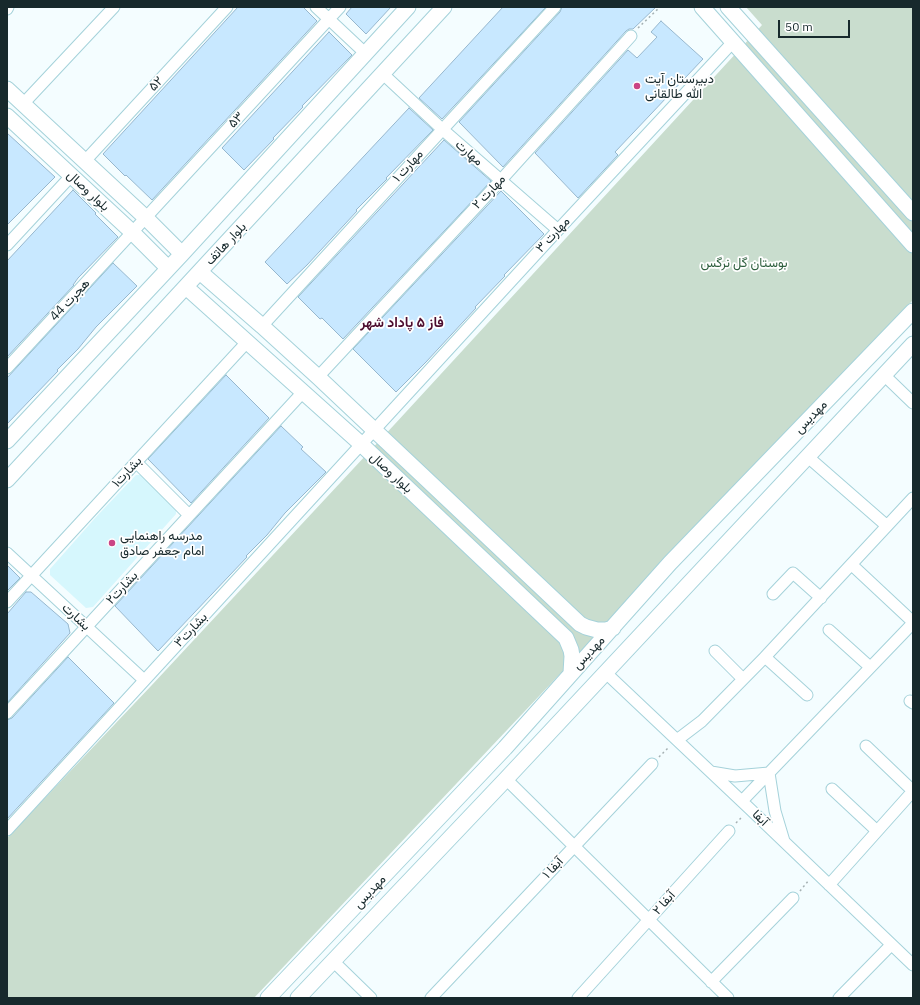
<!DOCTYPE html>
<html>
<head>
<meta charset="utf-8">
<style>
  body { margin:0 }
  #map { position:relative; width:920px; height:1005px; overflow:hidden; background:#f4fdff; font-family:"IBM Plex Sans",sans-serif }
  canvas { display:block }
  .frame { position:absolute; inset:0; border:8px solid #17292c; pointer-events:none }
  .scale { position:absolute; left:778px; top:20px; width:72px; height:18px; box-sizing:border-box; border:2px solid #17292c; border-top:0; padding-left:5px; font-size:12px; line-height:14px; white-space:nowrap; color:#17292c; -webkit-text-stroke:3px #fff; paint-order:stroke }
</style>
</head>
<body>
<div id="map">
<canvas width="920" height="1005"></canvas>
<div class="frame"></div>
<div class="scale">50 m</div>
</div>
<script>
const context = document.querySelector('canvas').getContext('2d');
context.lineJoin = 'round';
function fillPath(path, color) {
  context.fillStyle = color;
  context.fill(path, 'evenodd');
}
function poly(rows) {
  const path = new Path2D();
  for (const r of rows) {
    path.moveTo(r[0], r[1]);
    for (let i = 2; i < r.length; i += 2) path.lineTo(r[i], r[i + 1]);
  }
  return path;
}
function stroke(path, color, width, dash) {
  context.strokeStyle = color;
  context.lineWidth = width;
  context.lineCap = dash ? 'butt' : 'round';
  context.setLineDash(dash || []);
  context.stroke(path);
}
function write(font, color, halo, rows, align = 'center') {
  context.font = font + ' "IBM Plex Sans",Vazirmatn,sans-serif';
  context.lineWidth = 3.5;
  context.setLineDash([]);
  context.textBaseline = 'middle';
  context.strokeStyle = halo;
  context.fillStyle = color;
  for (const [text, x, y, turn = 0] of rows) {
    context.save();
    context.translate(x, y);
    context.rotate((+turn || 0) * Math.PI / 180);
    context.textAlign = isNaN(turn) ? turn : align;
    if (halo) context.strokeText(text, 0, 0);
    context.fillText(text, 0, 0);
    context.restore();
  }
}
const built = poly([
  [136,475,141,475,189,515,176,509,176,514,93,607,86,608,50,575,50,569,96,517]
]);
const green = poly([
  [746,7,913,7,913,300,254,998,7,998,7,838,151,686,394,425,762,25]
]);
const building = poly([
  [238,7,303,7,317,21,152,200,126,175,125,176,103,154,238,7],
  [352,7,391,7,366,34,346,14,352,7],
  [503,7,546,7,442,119,419,98,503,7],
  [562,7,656,7,633,29,629,29,626,31,503,167,459,122,560,12,562,7],
  [661,21,703,59,615,152,618,155,578,198,535,153,628,50,637,58,657,37,651,32,661,21],
  [329,32,352,55,302,106,303,107,273,138,274,139,244,170,222,148,329,32],
  [409,108,433,130,386,178,387,179,356,210,357,211,307,265,287,284,265,262,409,108],
  [7,133,55,177,7,225,7,133],
  [444,140,491,181,343,339,322,318,320,319,298,297,444,140],
  [73,190,96,213,95,214,118,237,78,278,73,285,74,285,7,357,7,261,73,190],
  [501,191,544,234,504,275,505,276,475,307,476,308,426,362,396,392,353,349,501,191],
  [113,263,137,286,96,327,78,349,57,370,58,371,7,424,7,378,113,263],
  [226,375,269,418,191,503,148,459,226,375],
  [281,426,303,447,301,449,326,472,285,513,267,535,246,556,247,557,158,651,115,606,281,426],
  [7,565,20,578,7,591,7,565],
  [26,592,31,592,68,624,70,633,7,703,7,614,26,592],
  [68,657,114,703,7,819,7,720,12,718,68,657]
]);
const path = poly([
  [638,28,660,7],
  [659,757,669,747],
  [736,823,743,816],
  [800,891,809,880]
]);
const street = poly([
  [316,7,365,53],
  [7,9,8,7],
  [383,74,442,129,558,230],
  [23,104,114,7],
  [85,161,227,7],
  [7,245,71,176],
  [262,326,555,7],
  [7,368,340,7],
  [884,375,913,403],
  [318,377,501,180,631,36],
  [808,457,887,526],
  [136,462,189,515],
  [7,553,144,680],
  [852,565,913,622],
  [773,594,793,573,821,598],
  [7,602,247,342],
  [829,630,870,667],
  [715,651,743,679],
  [765,657,807,695],
  [606,673,750,809,913,965],
  [910,701,913,703],
  [7,713,303,392],
  [677,740,702,721,765,657,913,498],
  [866,746,913,791],
  [711,772,735,776,769,773,775,811,784,841],
  [506,779,728,998],
  [832,789,877,831],
  [742,801,913,623],
  [7,830,558,230,733,42],
  [829,885,913,791],
  [333,961,371,998],
  [711,982,793,898],
  [431,998,652,764],
  [578,998,729,831],
  [839,998,891,945]
]);
const secondary = poly([
  [702,7,913,245],
  [728,7,913,213],
  [7,89,146,218,182,254],
  [7,116,132,232,168,268],
  [200,272,262,326,318,377,580,624,586,627,597,630,606,630,613,628],
  [186,287,361,444,566,638,571,650,572,656,571,673],
  [7,441,182,254,408,7],
  [7,480,444,7],
  [268,998,505,748,670,563,913,311],
  [298,998,506,779,913,344]
]);
const markers = [
  [637,86,4,"#ca4485"],
  [112,543,4,"#ca4485"]
];
const poiNames = [
  ["دبیرستان آیت",645,79],
  ["الله طالقانی",645,94],
  ["مدرسه راهنمایی",120,536],
  ["امام جعفر صادق",120,551]
];
const streetNames = [
  ["۵۲",156,84,-47],
  ["۵۳",236,120,-47],
  ["مهارت",469,153,41],
  ["مهارت ۱",408,166,-48],
  ["بلوار وصال",88,191,43],
  ["مهارت ۲",489,192,-47],
  ["مهارت ۳",553,235,-47],
  ["بلوار هاتف",226,244,-47],
  ["هجرت 44",70,300,-47],
  ["مهدیس",811,417,-46],
  ["بشارت۱",127,472,-47],
  ["بلوار وصال",391,473,43],
  ["بشارت۲",122,588,-47],
  ["بشارت",76,617,43],
  ["بشارت۳",191,630,-47],
  ["مهدیس",589,653,-47],
  ["آبفا",760,818,44],
  ["آبفا ۱",553,868,-47],
  ["مهدیس",370,892,-47],
  ["آبفا ۲",664,903,-48]
];
const parkNames = [
  ["بوستان گل نرگس",744,263]
];
const neighbourhoodNames = [
  ["فاز ۵ پاداد شهر",402,323]
];
fillPath(built, '#d6f7fd');
fillPath(green, '#c9ddce');
fillPath(building, '#c8e8ff');
stroke(building, '#96b7ce', 1);
stroke(street, '#a5d2da', 13);
stroke(secondary, '#a5d2da', 17);
stroke(path, '#a5b1b3', 1.5, [2, 3]);
stroke(street, '#fff', 11);
stroke(secondary, '#fff', 15);
for (const [x, y, r, color] of markers) {
  const dot = new Path2D();
  dot.arc(x, y, r, 0, 2 * Math.PI);
  context.fillStyle = color;
  context.fill(dot);
  stroke(dot, '#fff', 1.5);
}
write('13px', '#17292c', '#fff', poiNames, 'left');
write('13px', '#17292c', '#fff', streetNames);
write('13px', '#2e5f3e', '#fff', parkNames);
write('bold 14px', '#4d0d2e', '#fff', neighbourhoodNames);
</script>
</body>
</html>
